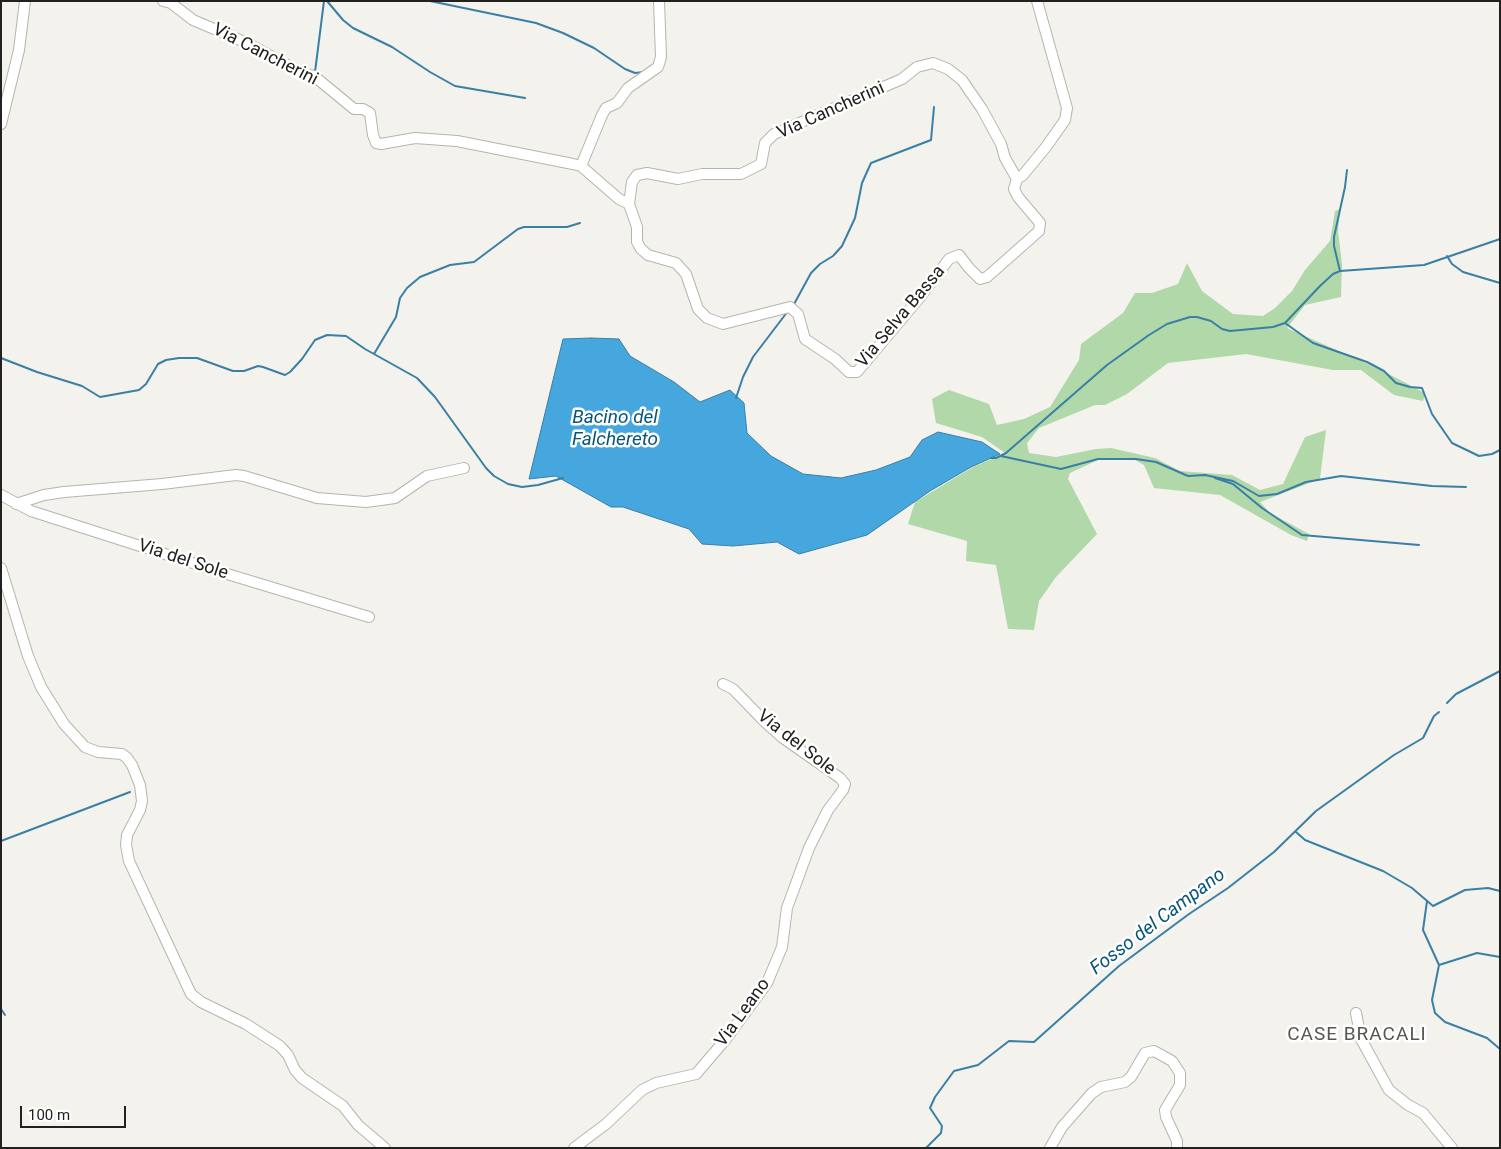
<!DOCTYPE html>
<html>
<head>
<meta charset="utf-8">
<style>
  body { margin:0 }
  #map { position:relative; width:1501px; height:1149px; overflow:hidden; background:#f4f2ec; font-family:Roboto,sans-serif }
  canvas { display:block }
  .frame { position:absolute; inset:0; border:2px solid #22211f; pointer-events:none }
  .scale { position:absolute; left:20px; top:1106px; width:106px; height:22px; box-sizing:border-box; border:2px solid #22211f; border-top:0; padding-left:6px; font-size:15px; line-height:18px; white-space:nowrap; color:#22211f; -webkit-text-stroke:4px #fff; paint-order:stroke }
</style>
</head>
<body>
<div id="map">
<canvas width="1501" height="1149"></canvas>
<div class="frame"></div>
<div class="scale">100 m</div>
</div>
<script>
const context = document.querySelector('canvas').getContext('2d');
context.lineJoin = 'round';
function fillPath(path, color) {
  context.fillStyle = color;
  context.fill(path, 'evenodd');
}
function poly(rows) {
  const path = new Path2D();
  for (const r of rows) {
    path.moveTo(r[0], r[1]);
    for (let i = 2; i < r.length; i += 2) path.lineTo(r[i], r[i + 1]);
  }
  return path;
}
function stroke(path, color, width, dash) {
  context.strokeStyle = color;
  context.lineWidth = width;
  context.lineCap = dash ? 'butt' : 'round';
  context.setLineDash(dash || []);
  context.stroke(path);
}
function write(font, color, halo, rows, align = 'center') {
  context.font = font + ' Roboto,sans-serif';
  context.lineWidth = 5;
  context.setLineDash([]);
  context.textBaseline = 'middle';
  context.strokeStyle = halo;
  context.fillStyle = color;
  for (const [text, x, y, turn = 0] of rows) {
    context.save();
    context.translate(x, y);
    context.rotate((+turn || 0) * Math.PI / 180);
    context.textAlign = isNaN(turn) ? turn : align;
    if (halo) context.strokeText(text, 0, 0);
    context.fillText(text, 0, 0);
    context.restore();
  }
}
const green = poly([
  [1340,209,1338,231,1342,264,1341,297,1305,305,1287,328,1381,370,1425,393,1423,401,1394,395,1361,370,1333,370,1246,354,1168,363,1127,394,1105,405,1095,405,1039,428,1027,443,1029,453,1056,457,1096,449,1111,448,1155,458,1180,471,1232,475,1260,490,1283,484,1305,437,1326,430,1320,479,1260,502,1270,513,1309,534,1307,541,1291,535,1220,495,1154,488,1144,465,1133,459,1098,460,1070,473,1068,479,1097,534,1056,577,1039,601,1034,630,1008,629,996,565,966,561,967,541,908,524,915,502,973,467,1005,453,982,437,936,423,932,399,949,390,989,404,997,425,1024,419,1050,407,1079,360,1081,344,1123,313,1135,293,1152,293,1178,284,1187,263,1202,291,1233,314,1263,316,1275,308,1292,291,1305,270,1330,241,1335,211]
]);
const water = poly([
  [591,338,619,339,630,356,674,382,700,402,730,390,744,403,747,433,771,456,803,474,841,478,876,470,910,457,922,440,938,432,982,442,1000,454,971,467,930,491,867,535,799,554,777,542,733,546,702,544,689,529,623,507,611,507,556,476,529,479,563,339,591,338]
]);
const stream = poly([
  [327,1,343,20,353,28,392,47,430,72,455,86,525,98],
  [430,1,536,23,563,33,594,48,625,69,635,73,644,72],
  [315,72,324,1],
  [1447,256,1452,264,1463,272,1500,283],
  [1340,271,1334,246,1334,237,1345,187,1347,170],
  [793,306,811,273,820,264,833,256,842,246,855,218,862,183,871,163,931,140,934,107],
  [1285,323,1313,343,1367,362,1384,371,1396,383,1410,387,1422,388,1432,414,1452,443,1479,456,1492,454,1500,450],
  [374,354,396,317,400,298,407,288,420,277,450,265,474,262,518,229,524,227,567,227,580,223],
  [1,358,37,372,82,386,100,397,139,390,146,384,158,364,166,360,179,358,197,358,233,371,244,371,258,366,263,367,285,375,290,372,302,359,315,340,327,335,346,336,365,349,417,378,435,397,486,468,494,476,508,484,522,487,538,485,563,478],
  [736,398,743,377,753,357,788,311],
  [1001,456,1061,469,1098,459,1136,459,1156,462,1188,476,1205,475,1233,481,1259,496,1277,494,1306,482,1341,476,1432,486,1466,487],
  [991,458,996,458,1006,453,1107,365,1149,335,1167,324,1190,317,1197,317,1211,321,1222,329,1230,331,1273,327,1285,323,1320,286,1333,274,1340,271,1424,265,1500,239],
  [1215,478,1233,484,1262,508,1302,535,1419,545],
  [1447,703,1456,694,1500,671],
  [1296,832,1305,840,1383,871,1412,888,1433,906,1465,890,1488,888,1500,891],
  [1,841,130,792],
  [1427,901,1423,930,1439,965,1432,1000,1435,1013,1445,1022,1487,1038,1500,1049],
  [1439,965,1477,953,1500,957],
  [1,1009,5,1015],
  [926,1148,941,1133,942,1126,930,1108,935,1097,954,1071,978,1065,1009,1041,1034,1042,1119,966,1189,914,1228,888,1274,852,1316,811,1394,755,1423,738,1434,716,1439,712]
]);
const minor = poly([
  [163,1,171,3,193,20,247,43,302,73,314,76,354,109,363,109,370,113,373,135,376,143,381,144,415,138,457,141,573,164,581,166,619,199,629,204,632,182,637,175,647,173,678,179,702,174,741,174,761,164,765,143,774,134,902,79,917,67,933,63,948,69,962,80,982,109,1001,144,1005,158,1017,179,1023,175,1046,147,1065,120,1067,108,1037,1],
  [1,124,19,50,25,1],
  [581,166,602,115,606,108,617,103,628,88,658,67,661,57,659,1],
  [629,204,637,227,637,242,641,249,648,255,676,263,686,274,698,309,707,318,723,324,790,307,798,314,805,339,835,359,849,372,857,372,921,296,949,259,959,255,969,268,980,279,987,277,1039,231,1040,223,1018,197,1014,189,1017,179],
  [1,495,31,511,224,573,369,617],
  [16,504,44,495,64,492,162,484,236,475,244,476,317,498,366,502,395,498,427,476,464,468],
  [1,568,28,656,41,687,64,724,85,747,98,752,122,754,127,758,132,765,140,785,142,801,140,810,127,835,126,845,129,861,191,994,201,1002,246,1024,280,1046,288,1055,295,1070,302,1078,343,1106,358,1125,385,1148],
  [1356,1013,1361,1039,1389,1090,1408,1105,1423,1113,1452,1148],
  [574,1148,606,1124,642,1090,656,1083,696,1074,726,1039,767,983,782,947,787,908,809,848,828,810,843,790,845,784,840,778,783,738,766,723,733,689,723,684],
  [1050,1148,1062,1127,1092,1093,1101,1087,1125,1082,1131,1077,1145,1053,1154,1051,1172,1061,1180,1073,1180,1085,1165,1110,1166,1117,1177,1141,1177,1148]
]);
const streetNames = [
  ["Via Cancherini",265,55,27],
  ["Via Cancherini",831,111,-24],
  ["Via Selva Bassa",901,317,-50],
  ["Via del Sole",183,560,18],
  ["Via del Sole",796,743,38],
  ["Via Leano",743,1013,-54]
];
const waterNames = [
  ["Bacino del",615,418],
  ["Falchereto",615,440],
  ["Fosso del Campano",1158,922,-37]
];
const neighbourhoodNames = [
  ["CASE BRACALI",1357,1035]
];
fillPath(green, '#b0d8a9');
fillPath(water, '#45a7de');
stroke(water, '#3a7fa5', 1);
stroke(stream, '#3a7fa5', 2);
stroke(minor, '#b6b4ae', 12);
stroke(minor, '#fff', 10);
write('18px', '#22211f', '#fff', streetNames);
write('italic 19px', '#06557a', '#fff', waterNames);
context.letterSpacing = '1px';
write('19px', '#585651', '#fff', neighbourhoodNames);
context.letterSpacing = '0px';
</script>
</body>
</html>
